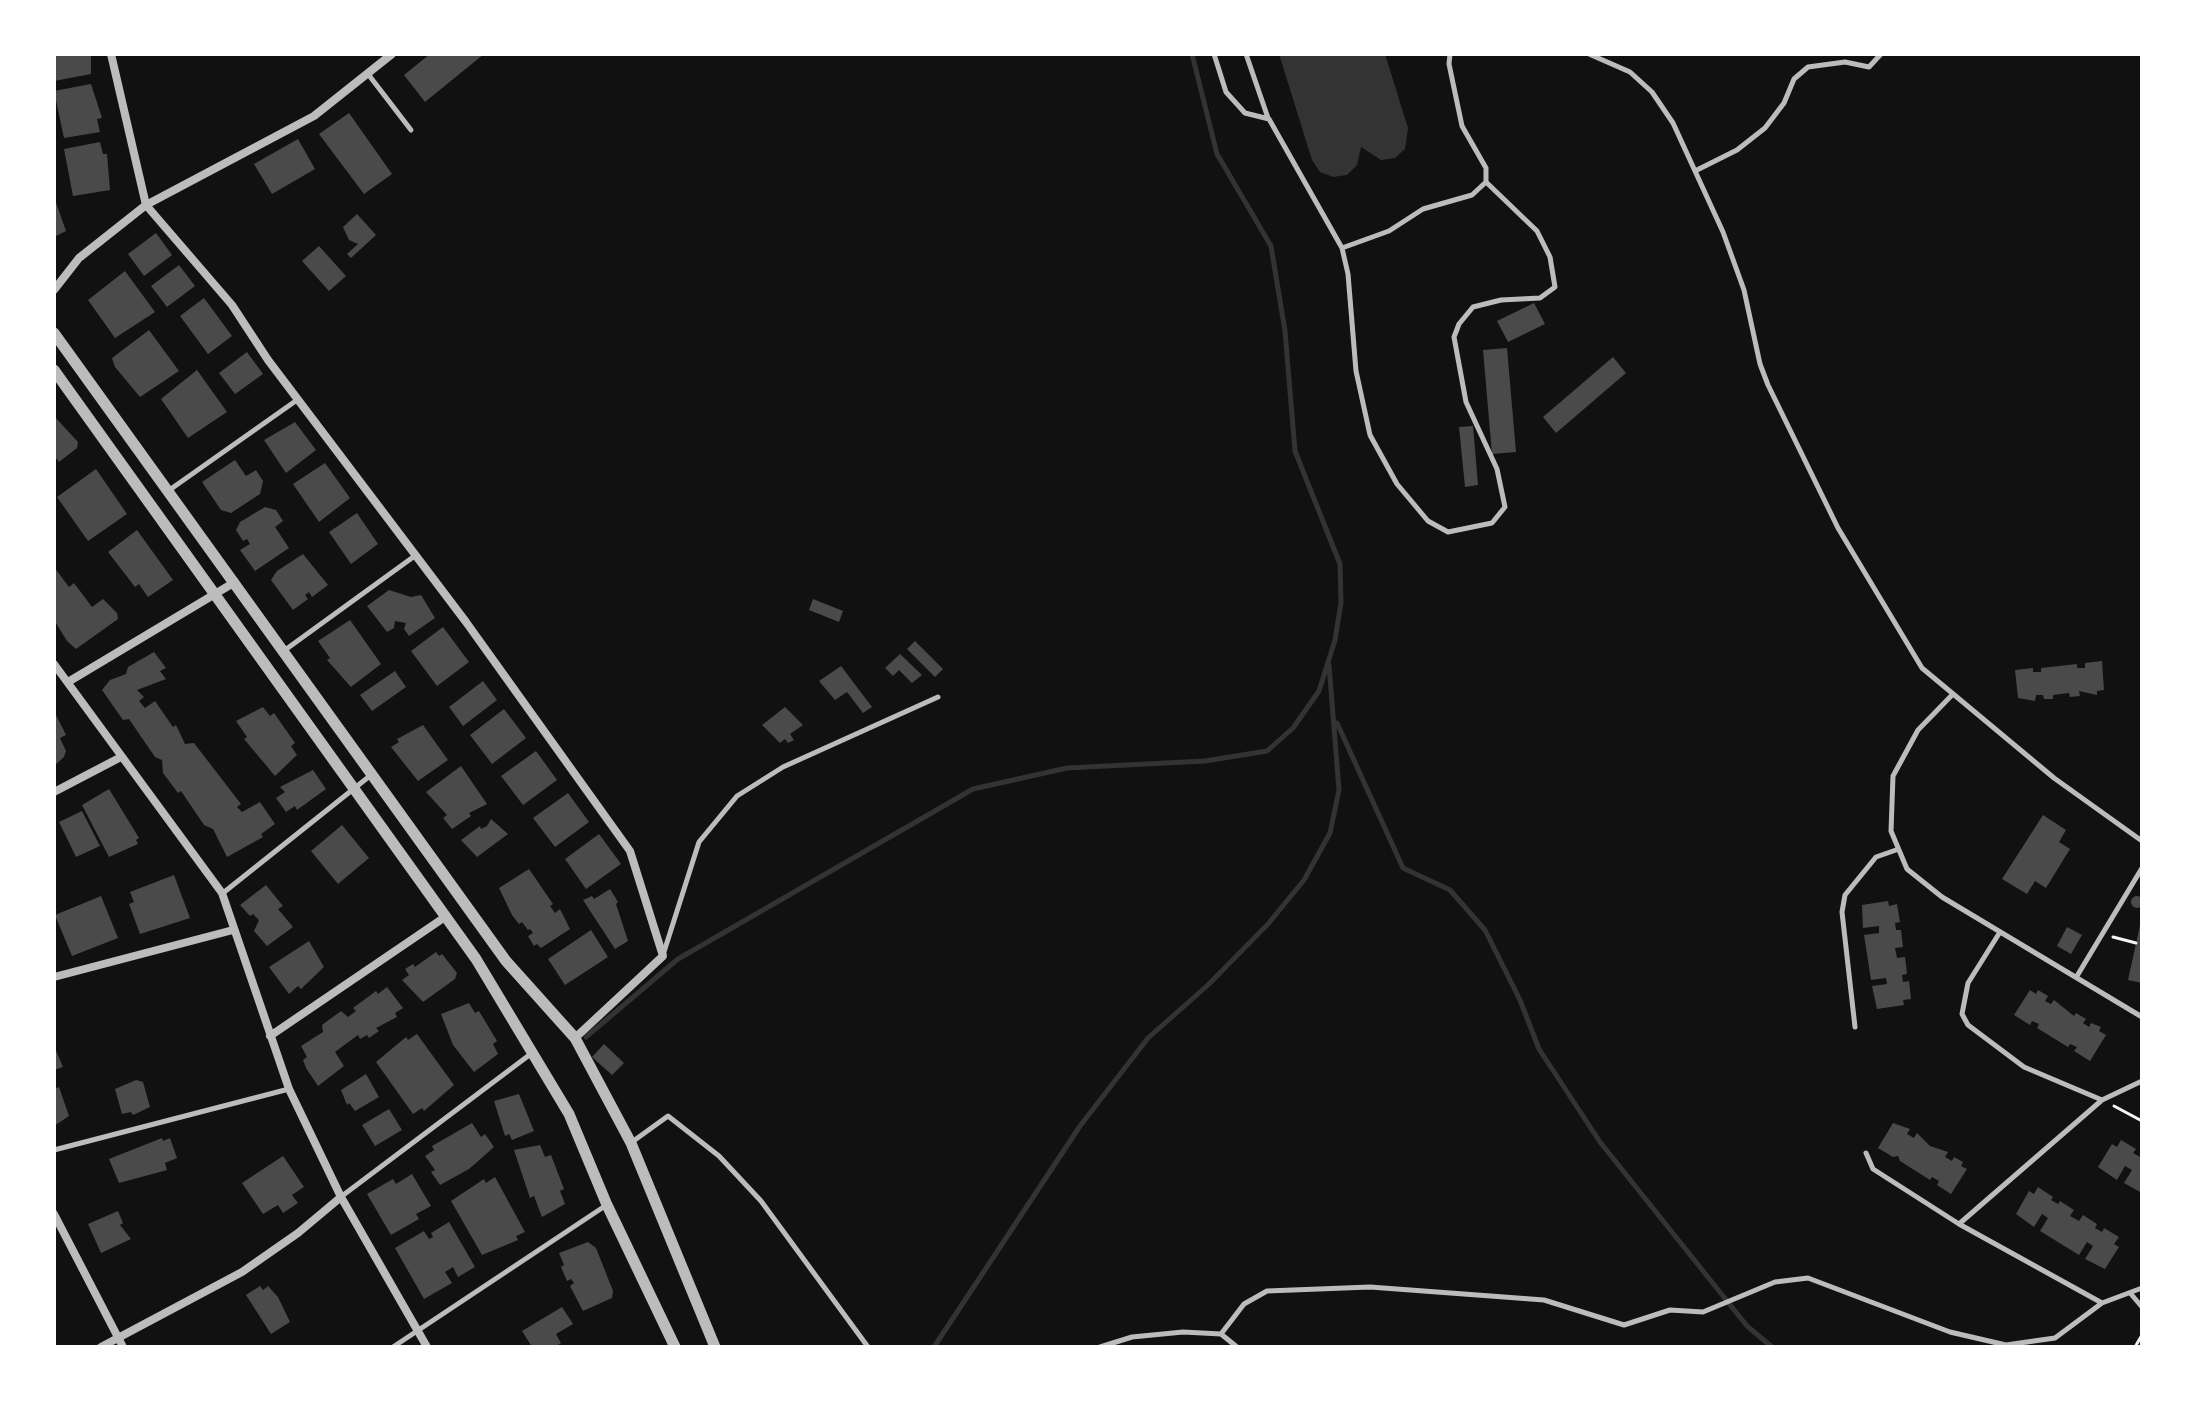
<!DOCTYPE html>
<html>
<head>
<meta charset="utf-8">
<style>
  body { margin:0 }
  #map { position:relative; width:2196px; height:1401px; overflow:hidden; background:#111; font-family:Signika,sans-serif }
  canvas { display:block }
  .frame { position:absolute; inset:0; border:56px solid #fff; pointer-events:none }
</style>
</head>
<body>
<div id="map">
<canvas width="2196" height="1401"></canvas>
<div class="frame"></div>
</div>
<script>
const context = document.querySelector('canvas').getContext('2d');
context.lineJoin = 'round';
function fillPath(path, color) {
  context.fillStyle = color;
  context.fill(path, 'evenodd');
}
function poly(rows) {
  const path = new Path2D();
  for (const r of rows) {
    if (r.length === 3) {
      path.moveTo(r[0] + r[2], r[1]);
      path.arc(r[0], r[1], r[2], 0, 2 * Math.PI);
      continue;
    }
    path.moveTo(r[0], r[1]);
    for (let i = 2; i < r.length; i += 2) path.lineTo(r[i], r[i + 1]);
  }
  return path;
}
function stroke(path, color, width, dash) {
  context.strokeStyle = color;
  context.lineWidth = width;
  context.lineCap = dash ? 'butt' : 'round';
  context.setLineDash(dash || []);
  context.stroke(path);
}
const water = poly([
  [1279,54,1385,54,1408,128,1405,149,1395,158,1381,160,1361,147,1357,165,1347,175,1333,177,1320,172,1312,160]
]);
const stream = poly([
  [1337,723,1403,868,1450,890,1485,930,1520,1000,1539,1049,1600,1142,1747,1326,1772,1347],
  [586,1037,678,959,973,789,1067,768,1205,761,1267,751,1293,728,1319,691,1335,640,1341,603,1340,564,1295,451,1285,331,1271,246,1217,154,1192,54],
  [934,1347,1080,1126,1148,1038,1208,985,1268,924,1304,880,1330,833,1339,790,1329,665]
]);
const building = poly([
  [54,54,91,54,91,74,54,81],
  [430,54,484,54,425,102,404,75],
  [91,84,102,118,97,119,100,132,64,138,54,91],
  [349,113,392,174,364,194,319,134],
  [298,139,315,169,272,194,254,164],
  [100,142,103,154,107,154,110,190,73,196,64,149],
  [54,197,66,231,54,237],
  [357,214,376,235,351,258,347,254,358,244,349,240,343,227],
  [156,233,172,255,144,276,128,254],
  [319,246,346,276,329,291,302,261],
  [179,265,195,286,167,307,151,286],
  [125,271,155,312,115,338,88,300],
  [204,298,232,336,208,354,180,316],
  [1534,303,1545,324,1508,342,1497,321],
  [149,330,179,371,140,397,115,367,112,358],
  [1507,348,1516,452,1492,454,1483,350],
  [247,352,263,374,235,394,219,373],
  [1613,357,1626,373,1556,433,1543,417],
  [197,370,227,412,188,438,161,399],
  [54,416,78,442,77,448,59,462,54,456],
  [295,422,316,450,286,473,264,440],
  [1473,426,1478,485,1465,487,1459,427],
  [235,460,246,476,256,470,263,481,260,494,231,513,221,510,202,482],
  [325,463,350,498,319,522,293,484],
  [96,469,127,514,88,541,57,497],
  [265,507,276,510,283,521,275,527,289,548,255,571,240,550,250,544,247,539,243,541,236,530,240,522],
  [357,513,378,544,351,564,329,532],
  [137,530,173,580,148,597,139,584,135,587,108,552],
  [303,554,328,585,312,597,309,592,305,595,308,599,293,610,271,580,277,571],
  [54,567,69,587,74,583,92,607,103,599,117,613,118,619,76,649,67,641,54,620],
  [389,590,411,597,421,595,435,618,409,636,404,629,406,623,395,621,394,628,387,632,367,606],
  [813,599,843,611,839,622,809,610],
  [350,620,381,664,351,687,327,660,330,658,318,641],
  [443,627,469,662,437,686,411,651],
  [915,641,943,669,935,677,907,649],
  [154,652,166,668,160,671,166,679,137,690,144,697,139,701,145,708,155,701,173,727,176,725,185,744,194,743,241,804,237,807,242,812,260,802,275,824,261,834,263,837,227,857,213,829,204,825,181,791,178,793,163,773,162,760,155,757,129,719,123,720,102,690,110,680,126,674,128,667],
  [900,654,922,675,912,683,899,670,893,676,885,668],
  [2102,661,2104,690,2097,691,2097,695,2079,691,2080,696,2070,697,2069,693,2053,695,2053,699,2044,699,2043,695,2036,695,2035,701,2018,698,2015,670,2033,668,2033,672,2041,672,2041,668,2077,664,2077,668,2085,668,2085,663],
  [841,666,872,707,863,713,847,692,835,700,819,681],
  [395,671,406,687,372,711,360,695],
  [483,681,497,700,463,726,449,707],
  [263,707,270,716,274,713,295,743,291,746,297,755,275,776,244,739,247,737,236,721],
  [785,707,803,725,790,734,794,740,788,743,785,739,780,743,762,725],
  [504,709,526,738,492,764,470,735],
  [54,711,66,735,60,738,66,751,64,757,54,766],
  [423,725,448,760,418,781,391,747,399,742,397,739],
  [536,751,557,780,523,805,501,776],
  [461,766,487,804,469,813,471,816,452,829,443,818,447,815,426,792],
  [313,770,326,789,297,810,295,806,286,812,276,798,285,792,280,787],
  [109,789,139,838,136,840,138,844,109,857,82,805],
  [568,793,589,822,555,847,533,818],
  [82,811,100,846,76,857,59,822],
  [2043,815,2066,830,2059,842,2070,849,2046,888,2035,881,2027,894,2002,879],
  [491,819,508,834,477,857,461,840,480,826,481,829,487,826],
  [342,825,369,858,338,884,311,851],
  [599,834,621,864,586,889,565,859],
  [529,869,553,904,550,906,555,913,560,909,570,929,541,948,537,944,534,946,528,936,533,933,530,929,528,930,522,922,519,924,512,915,499,888],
  [174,875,190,918,140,934,129,904,134,902,130,892],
  [266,885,283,906,278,909,293,927,267,946,254,931,259,920,253,914,250,916,240,905],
  [610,889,618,902,616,904,628,941,615,949,583,900,592,896,594,899],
  [101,896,118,938,72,956,55,915],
  [2137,902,6],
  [1888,901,1889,906,1897,904,1900,922,1895,923,1896,930,1901,930,1903,947,1895,948,1897,958,1905,957,1907,974,1902,975,1903,982,1909,981,1911,999,1903,1000,1904,1005,1877,1009,1872,986,1887,984,1886,978,1871,980,1864,935,1879,933,1879,926,1863,928,1862,905],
  [2141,921,2142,922,2142,983,2128,980],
  [2067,927,2082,935,2071,954,2057,946],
  [591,930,608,957,565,985,548,959],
  [309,941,324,967,301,989,298,986,289,994,269,967],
  [436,952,439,956,442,954,457,973,455,979,423,1002,402,980,409,975,405,969,413,964,415,967],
  [387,987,403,1008,395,1013,397,1017,376,1028,379,1031,369,1038,367,1035,360,1039,358,1035,335,1052,344,1066,318,1086,306,1068,303,1060,307,1057,301,1046,323,1032,322,1025,341,1011,348,1017,356,1011,353,1008,376,991,378,994],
  [2030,990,2036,994,2038,990,2048,996,2045,1001,2051,1004,2054,1000,2074,1016,2076,1013,2086,1019,2083,1023,2089,1027,2091,1023,2101,1027,2099,1031,2106,1035,2090,1061,2074,1051,2077,1047,2070,1044,2068,1047,2037,1028,2039,1024,2032,1021,2030,1025,2014,1015],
  [469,1003,475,1013,479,1011,497,1041,493,1044,498,1054,474,1072,453,1045,441,1014],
  [417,1034,454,1085,424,1111,422,1108,413,1114,376,1062,406,1037,408,1040],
  [604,1044,624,1063,612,1075,592,1057],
  [54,1046,63,1067,54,1070],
  [366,1074,379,1097,355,1111,349,1103,347,1105,341,1090],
  [136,1080,143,1082,150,1107,133,1115,131,1112,122,1114,115,1089],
  [59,1087,69,1116,54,1126,54,1089],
  [519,1094,534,1131,512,1140,509,1134,505,1136,494,1101],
  [389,1109,402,1130,375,1146,362,1125],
  [472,1123,481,1137,485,1134,494,1147,469,1169,440,1185,431,1172,435,1170,425,1156,434,1150,432,1146],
  [1893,1123,1910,1129,1907,1134,1914,1138,1917,1133,1930,1146,1948,1152,1945,1157,1952,1161,1954,1157,1963,1162,1961,1166,1967,1169,1951,1194,1937,1185,1939,1181,1932,1177,1930,1180,1900,1161,1898,1156,1893,1157,1878,1148],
  [162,1138,163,1141,170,1138,177,1158,165,1163,167,1170,119,1183,109,1159],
  [2121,1140,2136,1149,2133,1153,2142,1158,2142,1193,2124,1183,2132,1170,2125,1166,2117,1180,2098,1167,2112,1144,2117,1147],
  [540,1145,545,1157,551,1155,564,1189,560,1191,565,1204,542,1217,534,1196,530,1198,514,1150],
  [283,1156,304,1187,292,1195,298,1203,283,1213,278,1205,263,1214,242,1183],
  [412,1174,431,1206,416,1214,419,1219,391,1235,367,1194,393,1179,396,1184],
  [495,1177,525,1232,516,1236,518,1240,482,1255,451,1201,484,1179,486,1183],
  [2038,1187,2053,1197,2051,1200,2058,1204,2060,1201,2074,1210,2070,1216,2079,1221,2083,1215,2097,1224,2095,1228,2102,1232,2104,1228,2119,1237,2114,1244,2119,1247,2105,1269,2085,1259,2093,1246,2087,1242,2079,1255,2040,1231,2048,1218,2042,1214,2034,1227,2016,1214,2029,1191,2034,1194],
  [118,1211,123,1223,120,1225,131,1239,101,1253,88,1224],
  [449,1222,475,1267,458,1277,453,1267,445,1272,452,1283,424,1299,395,1248,424,1231,429,1239,433,1237,431,1233],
  [588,1242,596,1248,613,1291,612,1298,583,1311,570,1286,574,1283,571,1279,567,1281,561,1267,564,1265,559,1253],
  [260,1286,263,1290,268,1286,278,1297,290,1322,271,1334,246,1295],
  [562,1307,573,1324,556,1334,561,1343,555,1347,532,1347,522,1331]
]);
const path = poly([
  [2113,937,2136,943],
  [2114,1106,2142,1121],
  [2135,1347,2142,1335]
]);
const service = poly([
  [1214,54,1226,92,1245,113,1269,119,1342,248,1389,231,1423,209,1472,195,1486,182,1486,168,1462,126,1449,64,1450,54],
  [1246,54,1268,118],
  [1589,54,1630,72,1652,92,1673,123,1723,232,1744,290,1760,364,1768,385,1838,528,1922,668,2054,778,2142,841],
  [368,74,411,130],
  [1695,171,1737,150,1765,128,1784,103,1794,79,1808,67,1845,62,1869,67,1881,54],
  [1342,248,1348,274,1356,371,1370,435,1397,484,1428,521,1448,532,1492,523,1505,507,1497,469,1466,402,1454,337,1459,324,1473,307,1501,300,1540,298,1555,287,1550,257,1537,231,1486,182],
  [168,491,297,400],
  [285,650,416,555],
  [1953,694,1918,730,1893,776,1891,831,1907,869,1942,897,2142,1017],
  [223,893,371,775],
  [2000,932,1968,983,1962,1014,1968,1025,2024,1067,2102,1100],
  [663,955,699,842,737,796,783,767,938,697],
  [2077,976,2142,868],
  [1855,1027,1842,912,1845,895,1876,857,1896,850],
  [632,1142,668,1116,719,1156,761,1201,868,1347],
  [54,1150,289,1089],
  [1866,1153,1873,1169,1959,1224,2102,1303,2142,1288],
  [342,1196,532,1053],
  [1959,1224,2102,1100,2142,1081],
  [2131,1294,2142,1307],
  [1221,1334,1244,1304,1267,1291,1370,1287,1544,1300,1624,1325,1670,1310,1703,1312,1775,1282,1808,1278,1950,1332,2006,1345,2055,1338,2102,1303],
  [1221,1334,1237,1347],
  [393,1347,605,1206],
  [1100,1347,1132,1337,1183,1332,1221,1334]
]);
const minor = poly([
  [111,54,146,205,232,305,268,360,466,622,630,851,663,956,575,1038],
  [54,290,79,258,146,205,314,116,392,54],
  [54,664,222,893,289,1089,341,1197,427,1347],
  [68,682,235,582],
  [54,792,121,757],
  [54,977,233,930],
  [270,1036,445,917],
  [54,1214,123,1347],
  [101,1347,242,1272,298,1233,341,1197]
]);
const tertiary = poly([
  [54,333,506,961,575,1038,631,1143,715,1347],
  [54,370,476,959,569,1114,607,1205,675,1347]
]);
fillPath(water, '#333');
stroke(stream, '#333', 5);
fillPath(building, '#4a4a4a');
stroke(path, '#f5f5f5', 3);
stroke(service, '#bcbcbc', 5);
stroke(minor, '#bcbcbc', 8);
stroke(tertiary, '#bcbcbc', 11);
</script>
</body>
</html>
